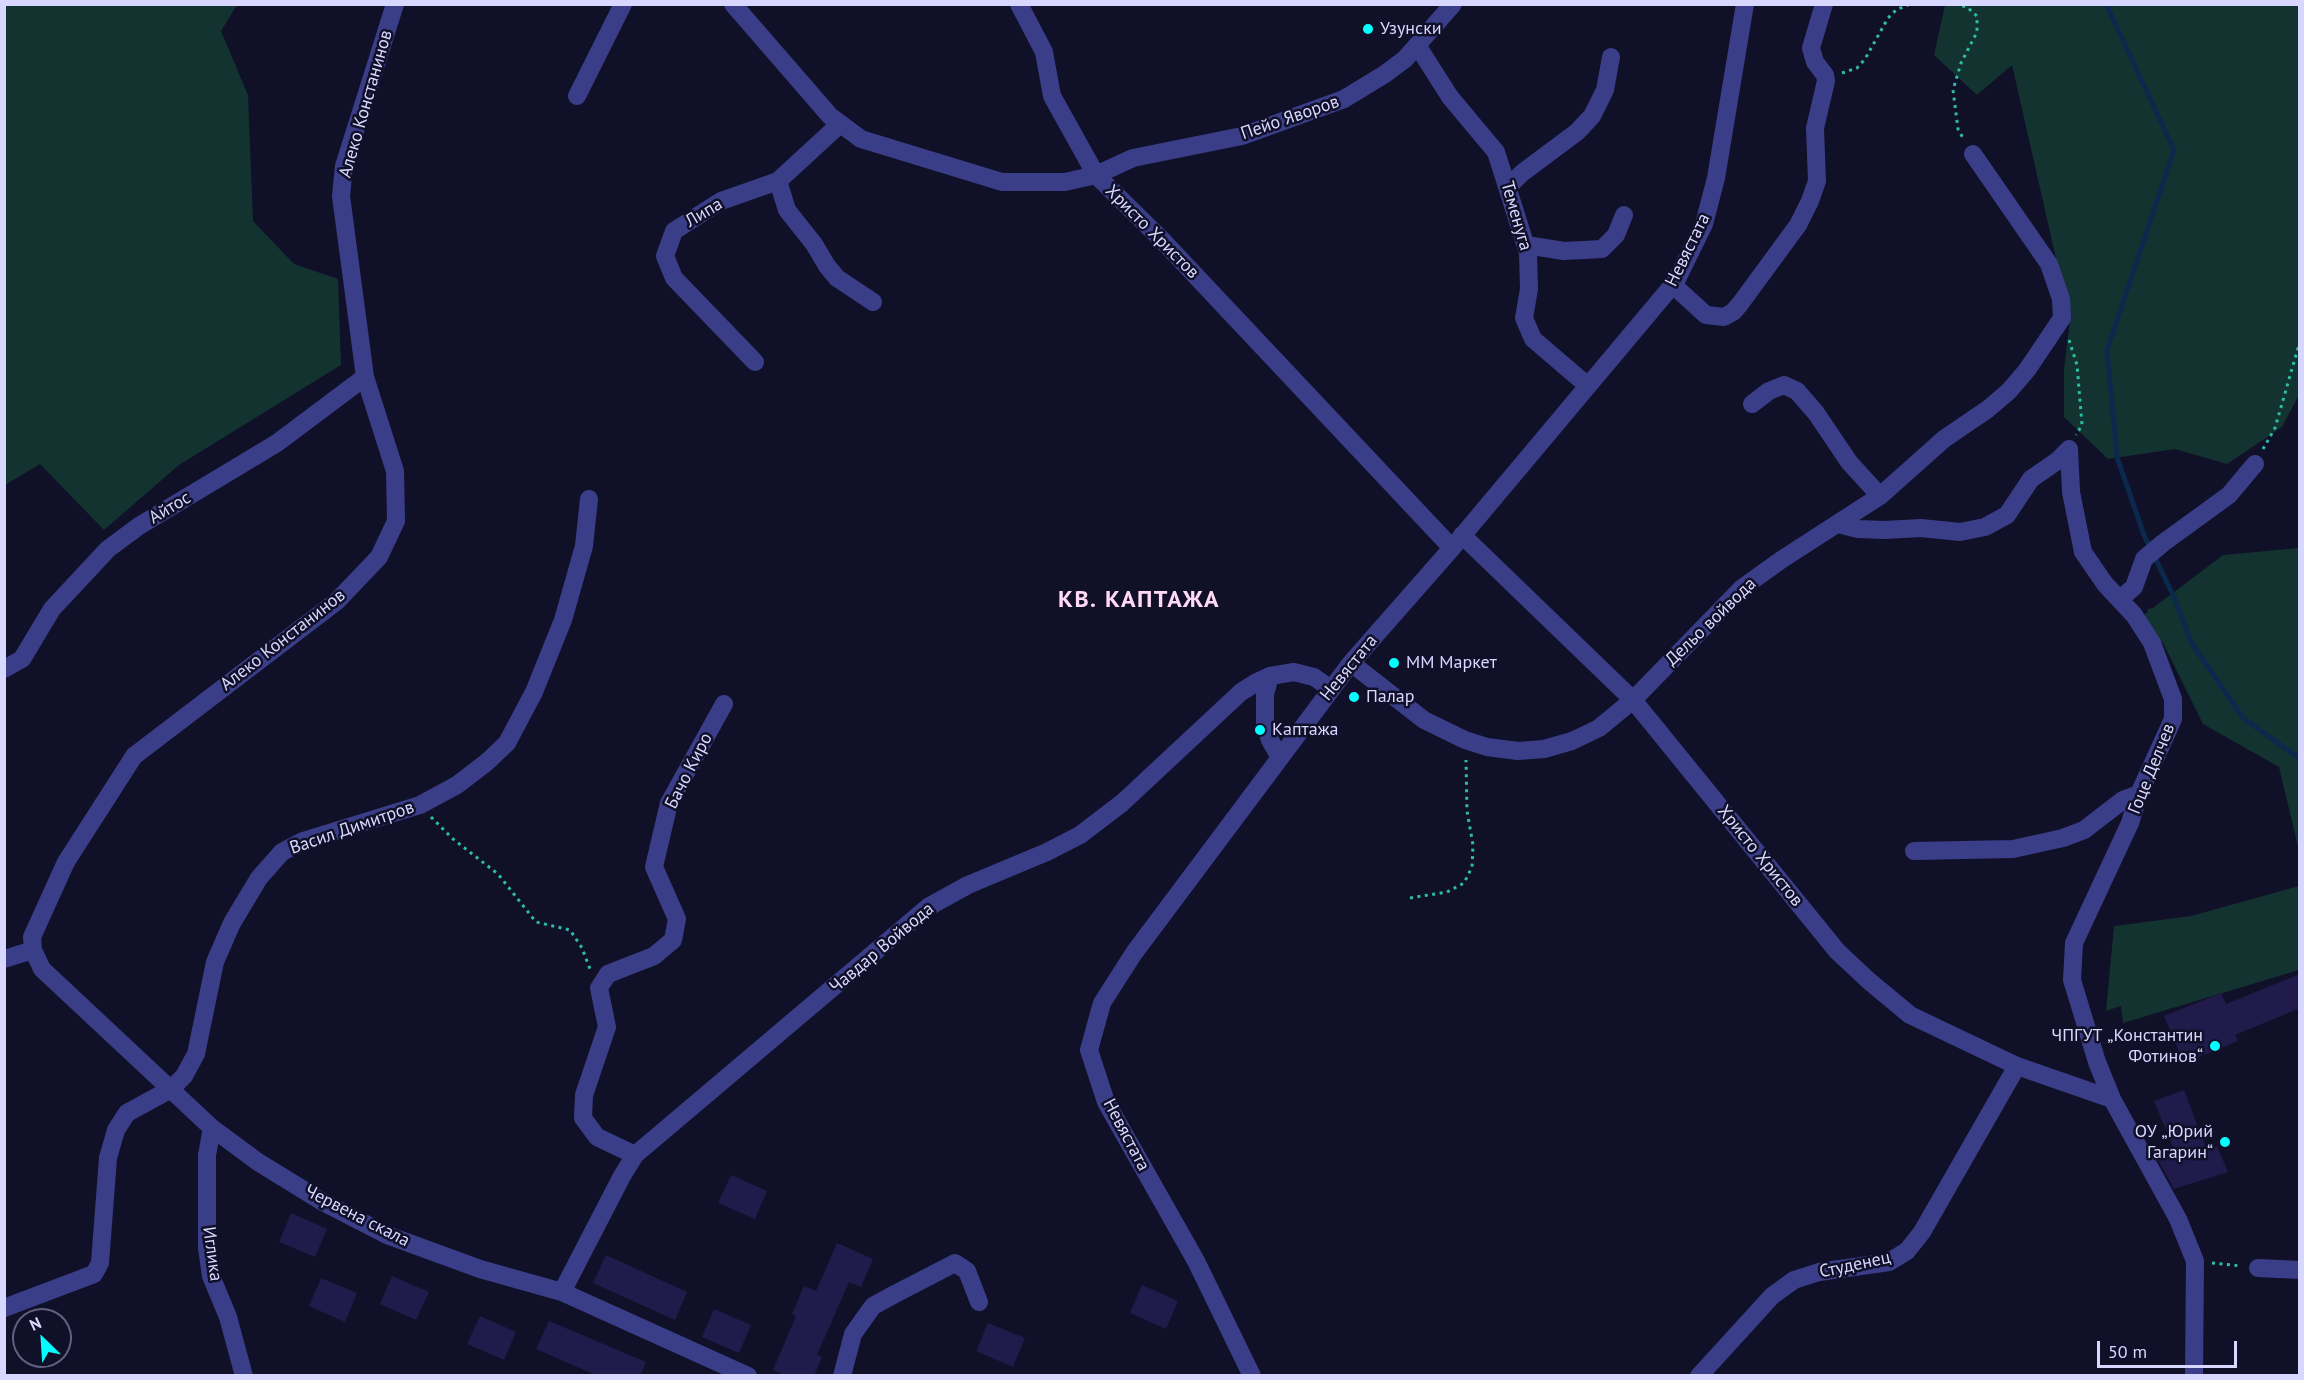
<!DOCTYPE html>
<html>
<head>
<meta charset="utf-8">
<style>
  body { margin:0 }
  #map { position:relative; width:2304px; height:1380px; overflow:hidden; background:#111029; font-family:"PT Sans",sans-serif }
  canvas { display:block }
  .frame { position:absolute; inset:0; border:6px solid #d8d7ff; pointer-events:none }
  .north { position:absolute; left:12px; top:1308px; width:60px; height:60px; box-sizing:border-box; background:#111029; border:2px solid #61607f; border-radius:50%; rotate:335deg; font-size:16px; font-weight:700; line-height:24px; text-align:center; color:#d8d7ff }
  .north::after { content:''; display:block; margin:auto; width:21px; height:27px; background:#03feff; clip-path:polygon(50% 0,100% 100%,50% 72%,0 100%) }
  .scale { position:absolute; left:2097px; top:1341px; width:140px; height:27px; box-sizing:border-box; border:3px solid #d8d7ff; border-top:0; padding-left:8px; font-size:18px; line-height:21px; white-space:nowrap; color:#d8d7ff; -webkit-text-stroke:4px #111029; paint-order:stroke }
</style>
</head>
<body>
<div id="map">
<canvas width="2304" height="1380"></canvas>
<div class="frame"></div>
<div class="north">N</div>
<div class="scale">50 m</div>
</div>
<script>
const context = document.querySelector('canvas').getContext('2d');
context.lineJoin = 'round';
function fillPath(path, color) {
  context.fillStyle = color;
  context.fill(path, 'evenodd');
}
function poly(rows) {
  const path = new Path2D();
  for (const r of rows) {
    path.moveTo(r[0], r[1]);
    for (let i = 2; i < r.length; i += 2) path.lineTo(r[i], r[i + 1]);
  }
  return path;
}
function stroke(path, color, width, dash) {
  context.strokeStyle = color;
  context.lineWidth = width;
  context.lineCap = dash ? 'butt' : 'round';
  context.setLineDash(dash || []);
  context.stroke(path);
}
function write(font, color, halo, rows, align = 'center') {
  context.font = font + ' "PT Sans",sans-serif';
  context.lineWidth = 5;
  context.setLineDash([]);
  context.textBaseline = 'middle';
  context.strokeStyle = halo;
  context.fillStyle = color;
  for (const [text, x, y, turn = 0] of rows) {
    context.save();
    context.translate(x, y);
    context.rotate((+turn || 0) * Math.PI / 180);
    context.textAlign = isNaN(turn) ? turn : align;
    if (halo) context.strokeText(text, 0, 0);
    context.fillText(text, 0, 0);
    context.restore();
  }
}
const green = poly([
  [4,5,237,5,221,31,248,95,253,221,294,264,338,279,341,365,179,465,104,530,40,464,5,485],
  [1945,5,2299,5,2300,393,2282,427,2227,464,2175,449,2108,459,2064,417,2064,369,2070,320,2012,65,1977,95,1934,55],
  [2299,548,2299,851,2279,767,2203,724,2163,643,2138,619,2148,612,2147,609,2153,608,2223,555],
  [2299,886,2299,970,2123,1023,2121,1006,2106,1011,2114,926,2191,916]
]);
const stream = poly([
  [2106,4,2174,150,2107,350,2117,457,2144,535,2174,597,2191,642,2243,718,2300,759]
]);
const building = poly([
  [2300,974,2300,1008,2235,1035,2238,1041,2184,1063,2164,1016,2221,993,2226,1004],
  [2184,1090,2206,1148,2217,1146,2228,1172,2174,1189,2158,1160,2176,1154,2154,1101],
  [731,1175,767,1191,755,1219,718,1203],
  [291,1213,327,1229,315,1257,279,1242],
  [837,1243,873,1259,861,1287,849,1282,817,1355,822,1357,814,1376,786,1376,773,1370,796,1316,792,1314,804,1286,816,1291],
  [606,1255,687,1292,675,1320,593,1283],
  [392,1276,429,1292,416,1320,380,1304],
  [321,1278,357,1293,345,1322,309,1306],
  [1142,1285,1178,1301,1166,1329,1130,1313],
  [714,1309,751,1325,739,1353,702,1337],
  [480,1316,516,1332,504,1360,467,1344],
  [549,1321,646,1362,640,1376,598,1376,536,1349],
  [988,1323,1025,1338,1013,1367,976,1351]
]);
const path = poly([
  [1955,4,1967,7,1977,16,1977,32,1961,63,1953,90,1958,129,1963,138],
  [1842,73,1857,68,1865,59,1888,18,1896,10,1910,4],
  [2069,340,2077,365,2082,425,2076,435],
  [2263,449,2275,428,2300,341],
  [431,817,453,839,498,874,536,922,570,930,582,948,590,969],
  [1410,898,1447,892,1464,883,1472,867,1473,845,1467,811,1466,760],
  [2212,1263,2241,1266]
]);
const minor = poly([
  [395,4,344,166,341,196,365,377,395,471,396,521,379,557,337,601,134,756,66,862,32,937,33,950,42,969,212,1128,258,1162,323,1202,387,1235,480,1269,562,1292,748,1376],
  [733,4,830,116,861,139,1002,182,1065,182,1096,175,1133,158,1242,136,1344,99,1385,74,1405,59,1453,4],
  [1019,4,1044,52,1052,96,1096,175,1162,240,1452,548],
  [1417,45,1450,97,1496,152,1528,253,1529,289,1524,318,1533,339,1588,386],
  [577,96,623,4],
  [778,181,787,210,814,244,827,266,837,278,873,302],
  [1508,187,1522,173,1577,132,1592,116,1605,90,1611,57],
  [1526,245,1564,251,1602,249,1616,235,1624,215],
  [1673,285,1706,315,1724,317,1733,312,1740,304,1798,225,1810,201,1817,181,1815,128,1826,81,1825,75,1815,62,1811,48,1824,4],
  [755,362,674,278,665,256,674,231,721,201,778,181,840,124],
  [1752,404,1769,391,1784,385,1797,391,1816,413,1849,462,1880,496],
  [2069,449,2071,492,2083,552,2105,584,2134,615,2152,643,2173,699,2173,719,2139,794,2130,823,2074,943,2072,980,2097,1062,2112,1099,2178,1219,2195,1261,2194,1376],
  [1838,524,1858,529,1884,530,1921,528,1960,532,1985,527,2007,515,2031,479,2057,461,2069,449],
  [1462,535,1633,700,1837,951,1869,981,1910,1015,2017,1066,2112,1099],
  [2120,599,2134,587,2144,559,2163,543,2229,495,2255,464],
  [1351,663,1424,720,1465,740,1487,747,1518,751,1544,749,1572,741,1599,728,1633,700,1742,588,1781,560,1880,496,1944,439,1988,409,2009,391,2027,370,2062,318,2061,299,2049,264,1973,154],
  [4,669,22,659,52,609,108,549,139,526,277,443,365,377],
  [1270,676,1265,694,1265,724,1270,740,1280,758],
  [1914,851,2013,849,2063,838,2084,830,2123,800,2139,794],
  [4,959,33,950],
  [212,1128,207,1155,207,1248,211,1276,228,1317,244,1376],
  [635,1155,597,1137,583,1118,584,1095,607,1027,599,988,608,974,654,956,673,940,677,919,654,867,669,803,724,704],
  [2258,1268,2300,1270],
  [562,1292,622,1176,635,1155,928,907,968,885,1047,852,1080,835,1122,803,1241,692,1257,682,1270,676,1294,672,1314,677,1331,689],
  [4,1308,94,1274,100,1263,108,1158,116,1130,127,1113,171,1089,184,1076,196,1054,215,962,232,923,259,878,282,852,303,841,420,805,457,785,487,762,507,743,534,692,563,620,584,546,589,499],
  [842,1376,853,1334,873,1306,895,1294,955,1263,967,1271,979,1302],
  [1252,1376,1196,1261,1106,1102,1089,1050,1102,1003,1134,953,1351,663,1452,548,1676,281,1704,224,1716,178,1745,4],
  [1699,1376,1772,1296,1794,1280,1819,1272,1889,1262,1907,1251,1922,1232,2017,1066]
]);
const markers = [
  [1368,29,6,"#03feff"],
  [1394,663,6,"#03feff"],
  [1354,697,6,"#03feff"],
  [1260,730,6,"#03feff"],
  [2215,1046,6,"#03feff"],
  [2225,1142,6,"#03feff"]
];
const poiNames = [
  ["Узунски",1380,29],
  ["ММ Маркет",1406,663],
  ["Палар",1366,697],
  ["Каптажа",1272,730],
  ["ЧПГУТ „Константин",2203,1036,"right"],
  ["Фотинов“",2203,1057,"right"],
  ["ОУ „Юрий",2213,1132,"right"],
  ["Гагарин“",2213,1153,"right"]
];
const streetNames = [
  ["Алеко Констанинов",366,104,-74],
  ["Пейо Яворов",1290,118,-19],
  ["Липа",704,213,-31],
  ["Теменуга",1516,216,74],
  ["Христо Христов",1152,232,45],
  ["Невястата",1688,250,-64],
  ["Айтос",170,508,-31],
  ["Дельо войвода",1711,622,-44],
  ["Алеко Констанинов",283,640,-38],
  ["Невястата",1349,668,-51],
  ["Гоце Делчев",2152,769,-68],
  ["Бачо Киро",689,771,-63],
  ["Васил Димитров",352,828,-19],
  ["Христо Христов",1760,856,51],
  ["Чавдар Войвода",882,948,-40],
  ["Невястата",1126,1135,62],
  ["Червена скала",357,1216,27],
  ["Иглика",212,1254,82],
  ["Студенец",1855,1265,-12]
];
const districtNames = [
  ["КВ. КАПТАЖА",1139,600]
];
fillPath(green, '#12332f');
stroke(stream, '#0b294c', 5);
fillPath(building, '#201b4a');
stroke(path, '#2dbda6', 3, [3, 4.5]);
stroke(minor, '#3a3e89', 18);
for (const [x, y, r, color] of markers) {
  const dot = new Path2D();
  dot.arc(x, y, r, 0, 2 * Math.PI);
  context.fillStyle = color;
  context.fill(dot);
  stroke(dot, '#111029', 2);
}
write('18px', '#d8d7ff', '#111029', poiNames, 'left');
write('18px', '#d8d7ff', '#111029', streetNames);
context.letterSpacing = '1.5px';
write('bold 24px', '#ffd9f5', '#111029', districtNames);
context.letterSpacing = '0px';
</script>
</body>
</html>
